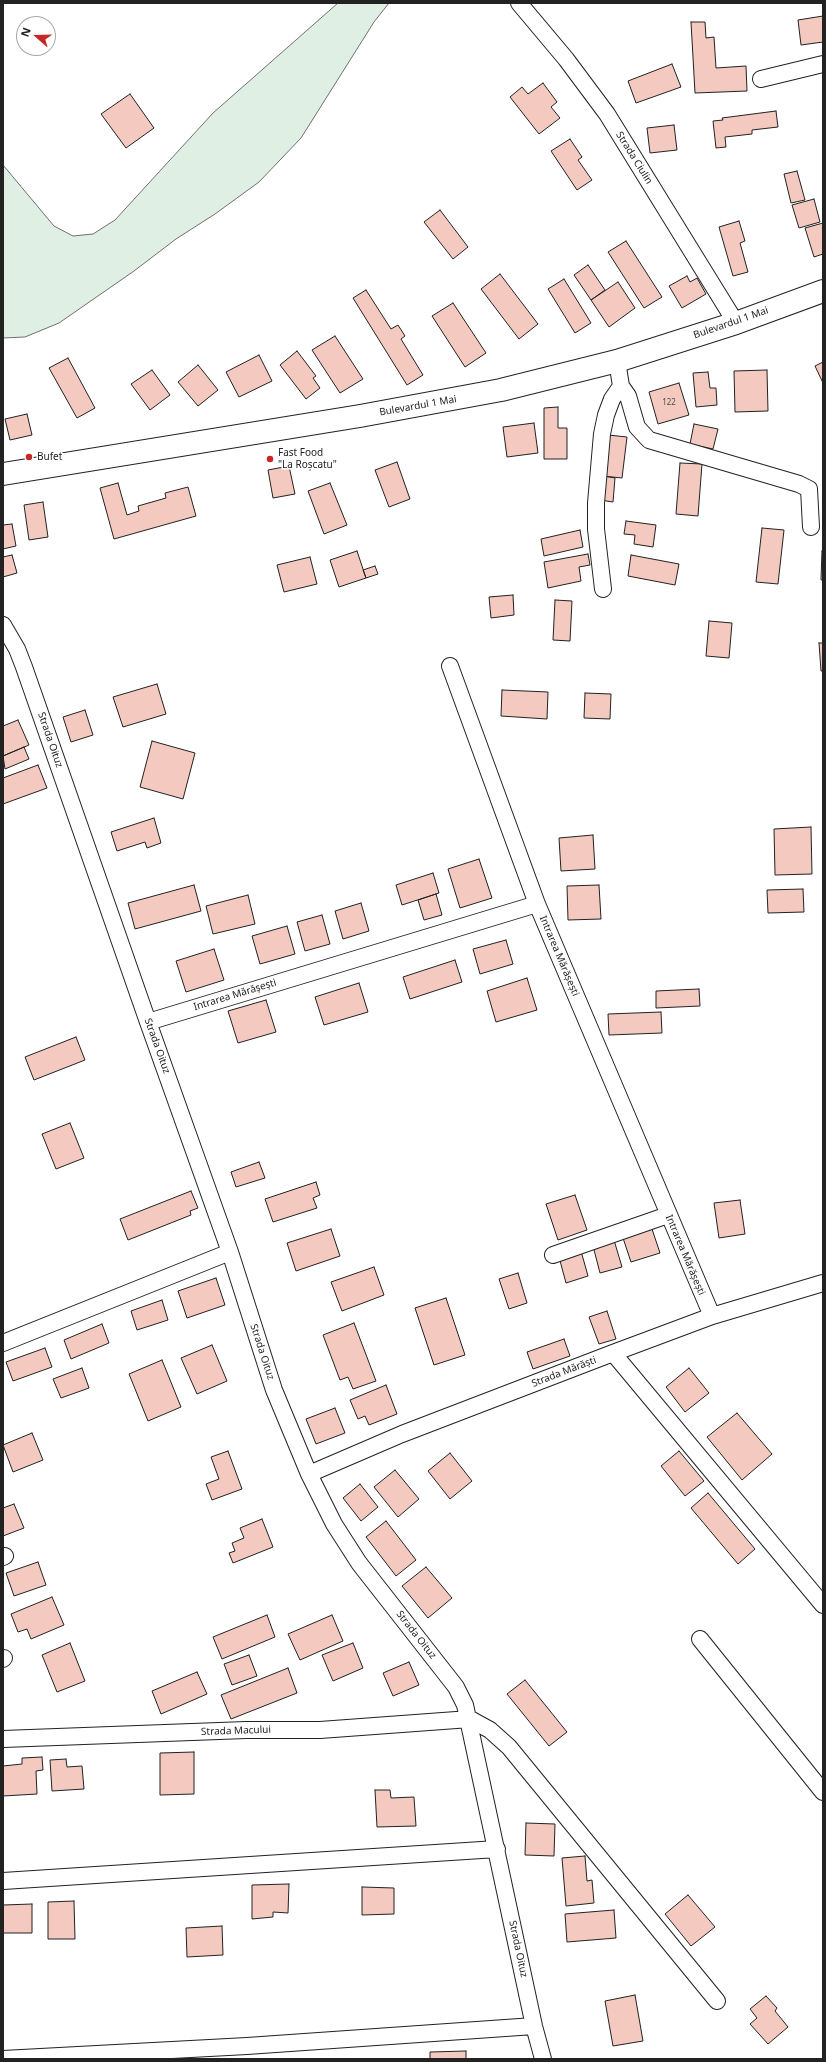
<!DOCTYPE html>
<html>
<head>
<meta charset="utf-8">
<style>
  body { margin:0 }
  #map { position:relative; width:826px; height:2062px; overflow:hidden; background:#fff; font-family:"Noto Sans",sans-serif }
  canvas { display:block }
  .frame { position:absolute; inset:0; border:4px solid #222; pointer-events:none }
  .north { position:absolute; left:16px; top:16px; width:40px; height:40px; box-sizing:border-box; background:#fff; border:1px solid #a7a7a7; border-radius:50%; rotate:290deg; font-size:11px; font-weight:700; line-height:16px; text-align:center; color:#222 }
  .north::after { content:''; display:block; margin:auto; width:14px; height:18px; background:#c62828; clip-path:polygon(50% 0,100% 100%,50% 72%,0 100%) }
</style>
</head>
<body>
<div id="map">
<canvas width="826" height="2062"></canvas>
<div class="frame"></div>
<div class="north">N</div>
</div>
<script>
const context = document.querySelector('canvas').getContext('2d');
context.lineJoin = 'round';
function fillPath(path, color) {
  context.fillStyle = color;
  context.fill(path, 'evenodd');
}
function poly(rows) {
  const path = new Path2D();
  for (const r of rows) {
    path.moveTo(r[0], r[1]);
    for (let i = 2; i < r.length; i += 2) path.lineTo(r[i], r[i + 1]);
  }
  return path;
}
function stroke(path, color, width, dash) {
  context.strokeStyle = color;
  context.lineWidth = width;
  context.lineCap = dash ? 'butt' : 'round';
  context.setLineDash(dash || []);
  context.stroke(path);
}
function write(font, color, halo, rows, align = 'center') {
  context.font = font + ' "Noto Sans",sans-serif';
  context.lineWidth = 3;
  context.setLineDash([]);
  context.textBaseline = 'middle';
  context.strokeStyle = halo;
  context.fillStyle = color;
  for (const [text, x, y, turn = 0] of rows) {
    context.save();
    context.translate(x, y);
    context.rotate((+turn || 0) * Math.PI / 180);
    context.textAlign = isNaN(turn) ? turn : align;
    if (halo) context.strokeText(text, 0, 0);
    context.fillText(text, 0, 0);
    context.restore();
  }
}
const green = poly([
  [338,3,389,3,374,22,301,138,259,182,215,214,176,239,134,271,59,323,25,337,3,338,3,165,54,226,73,236,93,234,115,220,213,113,338,3]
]);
const building = poly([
  [823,16,823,42,801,45,798,20,823,16],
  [691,22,705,22,706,38,714,37,716,68,746,66,747,91,695,93,691,22],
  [672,64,681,87,636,103,628,81,672,64],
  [543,83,557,102,551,107,560,118,539,134,510,97,522,87,528,94,543,83],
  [130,94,154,128,126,148,101,114,130,94],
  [776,111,778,127,752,130,752,134,725,137,726,147,716,148,713,121,723,120,722,118,776,111],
  [674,125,677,150,650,153,647,128,674,125],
  [570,139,582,157,578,160,592,180,577,190,551,151,570,139],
  [797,171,805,200,791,203,784,174,797,171],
  [814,199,820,222,799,228,792,205,814,199],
  [440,210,468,247,453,259,424,222,440,210],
  [739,221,745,241,740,243,748,272,733,276,719,227,739,221],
  [823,223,823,254,814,257,805,228,823,223],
  [626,241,662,297,644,308,608,252,626,241],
  [588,265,605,290,591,300,574,275,588,265],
  [500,274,538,324,519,339,481,289,500,274],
  [687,276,690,282,697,278,706,294,682,308,669,286,687,276],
  [564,279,591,323,575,333,548,289,564,279],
  [618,282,635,308,609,327,591,300,618,282],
  [366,290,391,329,398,325,405,336,401,339,423,375,407,385,353,298,366,290],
  [453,303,486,353,465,367,432,316,453,303],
  [335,336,363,379,340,393,312,350,335,336],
  [297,351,316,376,313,378,320,388,306,399,280,365,297,351],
  [259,355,272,381,239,397,226,372,259,355],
  [68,358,95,408,77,418,49,368,68,358],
  [823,362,823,383,815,366,823,362],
  [198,365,218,390,198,406,178,382,198,365],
  [152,370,170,395,150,410,131,384,152,370],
  [767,370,768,411,735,412,734,371,767,370],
  [708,372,710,388,716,388,717,405,696,407,693,373,708,372],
  [679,383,689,415,658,424,649,392,679,383],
  [558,407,558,428,567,428,567,459,544,459,544,408,558,407],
  [27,414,32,435,10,440,5,419,27,414],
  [534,423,538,453,507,457,503,427,534,423],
  [694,424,718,429,713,449,690,444,694,424],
  [608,435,627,437,622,478,603,476,608,435],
  [397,462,410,499,389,507,375,470,397,462],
  [680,463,702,464,698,516,676,514,680,463],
  [289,466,295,494,273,498,268,470,289,466],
  [603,476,615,478,613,502,600,500,603,476],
  [118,483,127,515,139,511,138,506,166,498,165,493,188,487,196,516,114,539,100,488,118,483],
  [330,483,347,525,324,534,308,491,330,483],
  [43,502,48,537,29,540,24,505,43,502],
  [626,521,656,525,653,547,634,544,635,535,624,534,626,521],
  [12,524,16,546,3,549,3,525,12,524],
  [762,528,784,530,778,584,756,582,762,528],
  [580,530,583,547,544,556,541,539,580,530],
  [357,551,366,578,339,587,330,560,357,551],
  [822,551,823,551,823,580,821,580,822,551],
  [588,554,590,565,579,567,581,581,548,588,544,562,588,554],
  [12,555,17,573,3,577,3,557,12,555],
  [631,555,679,564,675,585,628,576,631,555],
  [310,557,317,584,284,592,277,565,310,557],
  [375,566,378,574,366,578,363,570,375,566],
  [513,595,514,615,491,618,489,597,513,595],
  [555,600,572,601,570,641,553,640,555,600],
  [709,621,732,623,729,658,706,656,709,621],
  [819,643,823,643,823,671,821,671,819,643],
  [157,684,166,714,123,727,113,697,157,684],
  [502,690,548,692,547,719,501,716,502,690],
  [585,693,611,694,610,719,584,718,585,693],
  [85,710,93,735,71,742,63,717,85,710],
  [18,720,29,745,3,756,3,726,18,720],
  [152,741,195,753,183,799,140,787,152,741],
  [24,747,29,759,5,769,3,756,24,747],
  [38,765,47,788,3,804,3,778,38,765],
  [154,818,161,843,147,848,145,842,117,851,111,832,154,818],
  [811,827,812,874,775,875,774,829,811,827],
  [593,835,595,869,561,871,559,838,593,835],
  [479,859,492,898,460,908,448,869,479,859],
  [433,873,439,893,402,905,396,885,433,873],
  [194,885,201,911,135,929,128,903,194,885],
  [599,885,601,919,568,920,567,886,599,885],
  [803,889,804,912,768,913,767,890,803,889],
  [436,894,442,915,424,920,418,900,436,894],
  [248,895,255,924,213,934,206,906,248,895],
  [361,903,369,931,343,939,335,911,361,903],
  [322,915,330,944,305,951,297,922,322,915],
  [287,926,295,954,260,964,252,936,287,926],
  [506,940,513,964,480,974,473,949,506,940],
  [214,949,224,980,186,992,176,961,214,949],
  [455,960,462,982,410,999,403,977,455,960],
  [527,978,537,1010,496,1022,487,991,527,978],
  [359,983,368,1012,324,1025,315,997,359,983],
  [699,989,700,1006,656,1008,656,991,699,989],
  [266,1000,276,1032,238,1043,228,1011,266,1000],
  [661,1012,662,1033,609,1035,608,1014,661,1012],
  [76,1037,85,1060,34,1080,25,1057,76,1037],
  [70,1123,84,1158,56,1169,42,1134,70,1123],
  [259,1162,265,1178,236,1187,231,1172,259,1162],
  [316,1182,320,1195,313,1198,317,1208,273,1222,265,1199,316,1182],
  [191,1191,198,1208,190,1211,191,1215,128,1240,120,1219,191,1191],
  [575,1195,587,1230,558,1240,546,1204,575,1195],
  [740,1200,745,1234,719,1238,714,1203,740,1200],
  [331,1229,340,1256,296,1271,287,1243,331,1229],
  [652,1229,660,1253,631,1262,623,1238,652,1229],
  [614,1240,622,1267,600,1273,593,1246,614,1240],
  [581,1251,588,1276,566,1283,559,1257,581,1251],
  [374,1267,384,1295,342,1311,331,1282,374,1267],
  [518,1273,527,1303,509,1309,499,1279,518,1273],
  [216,1278,225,1305,187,1318,178,1291,216,1278],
  [446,1298,465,1355,434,1365,415,1308,446,1298],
  [162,1300,168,1320,137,1330,131,1311,162,1300],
  [607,1311,616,1339,599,1344,589,1317,607,1311],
  [354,1323,376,1381,353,1389,348,1377,340,1380,323,1335,354,1323],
  [102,1324,109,1343,71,1359,64,1340,102,1324],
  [564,1339,570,1356,533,1369,527,1352,564,1339],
  [212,1345,227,1381,197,1394,181,1358,212,1345],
  [45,1348,52,1367,13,1381,6,1362,45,1348],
  [162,1360,181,1407,148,1421,129,1374,162,1360],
  [82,1368,89,1388,61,1398,53,1379,82,1368],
  [689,1368,709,1393,685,1412,666,1387,689,1368],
  [386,1385,397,1414,369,1425,365,1416,358,1419,350,1400,386,1385],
  [335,1408,345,1433,316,1444,306,1419,335,1408],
  [737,1413,772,1454,742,1480,707,1437,737,1413],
  [32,1433,43,1460,13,1472,3,1445,32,1433],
  [228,1451,242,1489,212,1500,206,1484,219,1479,211,1457,228,1451],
  [679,1451,704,1481,685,1496,661,1466,679,1451],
  [450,1453,472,1481,450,1499,428,1471,450,1453],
  [395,1470,419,1499,398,1517,374,1487,395,1470],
  [360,1484,378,1507,361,1521,343,1498,360,1484],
  [708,1493,755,1549,738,1564,691,1508,708,1493],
  [14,1504,24,1528,3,1536,3,1508,14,1504],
  [262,1519,273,1547,233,1563,229,1553,235,1551,232,1543,244,1538,240,1528,262,1519],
  [386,1521,416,1560,396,1576,366,1537,386,1521],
  [38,1562,46,1585,14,1596,6,1573,38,1562],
  [426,1567,452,1598,428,1618,402,1586,426,1567],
  [52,1597,64,1625,31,1639,27,1629,18,1632,11,1614,52,1597],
  [267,1615,275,1637,222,1659,213,1637,267,1615],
  [332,1615,343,1641,300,1660,288,1634,332,1615],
  [70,1643,85,1681,57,1692,42,1655,70,1643],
  [353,1643,363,1668,333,1681,322,1655,353,1643],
  [249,1655,257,1676,232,1685,224,1664,249,1655],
  [409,1662,419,1685,393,1696,383,1673,409,1662],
  [288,1668,297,1693,231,1719,221,1695,288,1668],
  [197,1672,207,1694,161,1714,152,1691,197,1672],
  [525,1680,567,1732,549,1746,507,1694,525,1680],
  [194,1752,194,1794,160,1795,160,1753,194,1752],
  [42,1757,43,1770,36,1771,37,1794,3,1796,3,1766,22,1764,22,1758,42,1757],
  [66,1759,67,1767,82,1766,84,1789,52,1791,50,1760,66,1759],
  [375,1790,390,1790,391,1798,414,1797,416,1826,377,1827,375,1790],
  [526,1823,555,1824,554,1856,525,1855,526,1823],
  [585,1856,587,1881,592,1880,594,1903,566,1906,562,1858,585,1856],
  [289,1884,288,1913,273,1912,273,1917,252,1919,252,1885,289,1884],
  [362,1887,394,1888,394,1914,362,1915,362,1887],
  [688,1895,715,1927,691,1946,665,1914,688,1895],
  [74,1901,75,1939,48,1939,48,1902,74,1901],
  [32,1904,32,1933,3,1933,3,1905,32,1904],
  [614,1910,616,1938,567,1942,565,1914,614,1910],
  [222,1926,223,1955,187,1957,186,1928,222,1926],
  [635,1995,643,2041,613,2046,605,2001,635,1995],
  [766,1996,777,2008,775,2011,788,2027,768,2044,750,2024,757,2018,750,2009,766,1996],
  [466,2051,466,2059,430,2059,430,2052,466,2051]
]);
const street = poly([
  [519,3,566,59,607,114,736,323],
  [761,79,823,64],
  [617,361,621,386,628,396,637,427,649,440,799,484,809,489,811,527],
  [603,589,596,529,596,503,602,434,606,415,612,399,621,386],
  [3,625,17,649,24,667,148,1022,230,1252,274,1390,309,1474,334,1524,359,1563,456,1687,465,1705,534,2026,543,2059],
  [450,666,537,904,712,1316],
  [148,1022,537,904],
  [553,1255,668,1215],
  [3,1343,230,1252],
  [613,1353,823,1605],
  [309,1474,402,1434,613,1353,712,1316,823,1283],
  [3,1557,5,1556],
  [700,1639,823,1792],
  [3,1659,4,1658],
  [3,1739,246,1730,320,1730,470,1719,490,1730,509,1747,717,2001],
  [3,1881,497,1849],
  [3,2059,247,2046,534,2026]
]);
const secondary = poly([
  [3,474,360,416,501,390,617,361,736,323,823,291]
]);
const markers = [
  [29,457,4,"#c62828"],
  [270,459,4,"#c62828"]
];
const numberNames = [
  ["122",669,403]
];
const streetNames = [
  ["Strada Ciulin",634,158,58],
  ["Bulevardul 1 Mai",731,323,-19],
  ["Bulevardul 1 Mai",418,406,-10],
  ["Strada Oituz",50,740,71],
  ["Intrarea Mărășești",559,956,67],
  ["Intrarea Mărășești",235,995,-17],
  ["Strada Oituz",157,1046,70],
  ["Intrarea Mărășești",685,1255,67],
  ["Strada Oituz",262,1352,72],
  ["Strada Mărăști",564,1372,-21],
  ["Strada Oituz",416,1635,52],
  ["Strada Macului",236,1731,-2],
  ["Strada Oituz",518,1949,78]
];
const poiNames = [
  ["Fast Food",278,453],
  ["\"La Roșcatu\"",278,465],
  ["Bufet",37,457]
];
fillPath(green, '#e0efe3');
stroke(green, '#6f6f6f', 1);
fillPath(building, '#f3c9c0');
stroke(building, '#222', 1);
stroke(street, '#222', 18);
stroke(secondary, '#222', 24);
stroke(street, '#fff', 16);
stroke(secondary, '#fff', 22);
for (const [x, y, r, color] of markers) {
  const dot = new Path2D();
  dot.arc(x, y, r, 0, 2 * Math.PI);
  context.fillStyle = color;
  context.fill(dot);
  stroke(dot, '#fff', 1.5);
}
write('8px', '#564c4a', null, numberNames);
write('10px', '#222', '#fff', streetNames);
write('10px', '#222', '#fff', poiNames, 'left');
</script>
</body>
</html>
